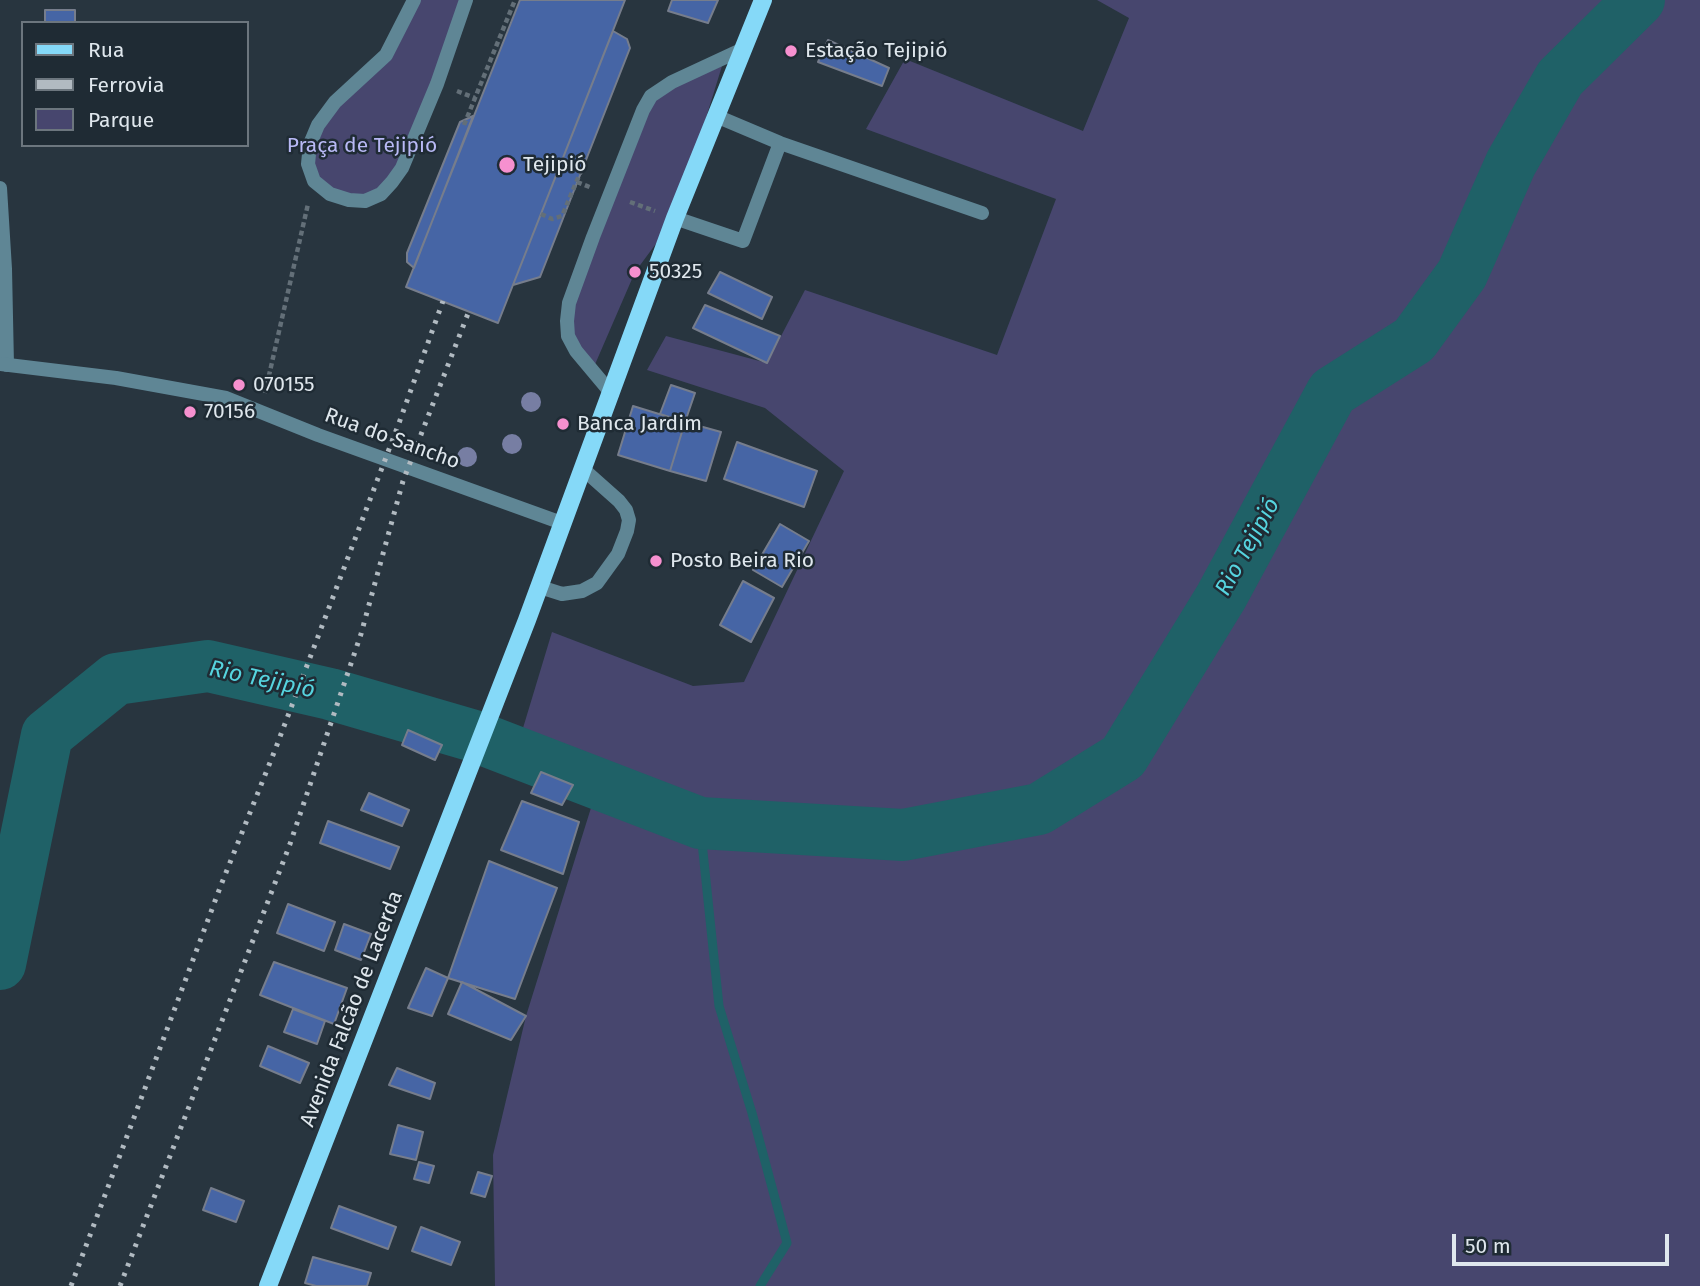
<!DOCTYPE html>
<html>
<head>
<meta charset="utf-8">
<style>
  body { margin:0 }
  #map { position:relative; width:1700px; height:1286px; overflow:hidden; background:#28353f; font-family:"Fira Sans",sans-serif }
  canvas { display:block }
  .legend { position:absolute; left:21px; top:21px; width:228px; height:126px; box-sizing:border-box; background:#1f2b34; border:2px solid #6c767e; margin:0; padding:9px 12px; list-style:none; font-size:21px; color:#dfe7ed }
  .legend li { display:flex; align-items:center; gap:14px; height:35px }
  .legend b { width:35px; border:2px solid #6c767e }
  .scale { position:absolute; left:1452px; top:1234px; width:217px; height:32px; box-sizing:border-box; border:4px solid #dfe7ed; border-top:0; padding-left:9px; font-size:21px; line-height:24px; white-space:nowrap; color:#dfe7ed; -webkit-text-stroke:5px #1f2b34; paint-order:stroke }
</style>
</head>
<body>
<div id="map">
<canvas width="1700" height="1286"></canvas>
<ul class="legend">
<li><b style="height:9px;background:#85d9f8"></b>Rua</li>
<li><b style="height:9px;background:#b1bac1"></b>Ferrovia</li>
<li><b style="height:19px;background:#47466e"></b>Parque</li>
</ul>
<div class="scale">50 m</div>
</div>
<script>
const context = document.querySelector('canvas').getContext('2d');
context.lineJoin = 'round';
function fillPath(path, color) {
  context.fillStyle = color;
  context.fill(path, 'evenodd');
}
function poly(rows) {
  const path = new Path2D();
  for (const r of rows) {
    path.moveTo(r[0], r[1]);
    for (let i = 2; i < r.length; i += 2) path.lineTo(r[i], r[i + 1]);
  }
  return path;
}
function stroke(path, color, width, dash) {
  context.strokeStyle = color;
  context.lineWidth = width;
  context.lineCap = dash ? 'butt' : 'round';
  context.setLineDash(dash || []);
  context.stroke(path);
}
function write(font, color, halo, rows, align = 'center') {
  context.font = font + ' "Fira Sans",sans-serif';
  context.lineWidth = 5;
  context.setLineDash([]);
  context.textBaseline = 'middle';
  context.strokeStyle = halo;
  context.fillStyle = color;
  for (const [text, x, y, turn = 0] of rows) {
    context.save();
    context.translate(x, y);
    context.rotate((+turn || 0) * Math.PI / 180);
    context.textAlign = isNaN(turn) ? turn : align;
    if (halo) context.strokeText(text, 0, 0);
    context.fillText(text, 0, 0);
    context.restore();
  }
}
const green = poly([
  [407,0,472,0,386,193,357,199,314,181,309,142,386,51],
  [1097,0,1700,0,1700,1286,495,1286,493,1155,526,1016,595,795,523,728,552,632,693,686,744,682,844,471,765,408,647,370,666,336,767,363,805,290,997,355,1056,199,866,129,905,59,1083,131,1129,18],
  [722,66,675,218,635,272,593,369,573,342,573,293,653,96]
]);
const stream = poly([
  [700,823,719,1006,752,1113,787,1243,760,1286]
]);
const river = poly([
  [0,964,47,735,116,679,208,666,330,694,474,736,700,823,903,835,1039,809,1123,757,1221,597,1332,392,1414,340,1462,274,1511,163,1560,78,1639,0]
]);
const building = poly([
  [520,0,625,0,498,323,406,287,520,0],
  [672,0,718,0,708,23,668,11,672,0],
  [45,10,75,10,75,23,45,23,45,10],
  [613,31,627,39,630,48,540,277,513,285,613,31],
  [828,40,889,68,882,86,818,62,828,40],
  [473,116,414,268,407,262,407,253,460,122,473,116],
  [720,272,772,297,762,319,708,293,720,272],
  [705,305,780,336,767,363,693,328,705,305],
  [671,385,695,393,685,422,660,414,671,385],
  [633,406,685,422,670,471,618,455,633,406],
  [685,422,721,432,706,481,670,471,685,422],
  [737,442,817,471,804,507,724,479,737,442],
  [780,524,809,541,782,587,753,570,780,524],
  [743,581,774,598,751,642,720,625,743,581],
  [408,730,442,745,435,760,402,745,408,730],
  [541,772,573,785,562,805,531,793,541,772],
  [369,793,409,810,402,826,361,810,369,793],
  [522,801,579,822,563,874,501,850,522,801],
  [328,821,399,847,390,869,320,843,328,821],
  [489,861,557,888,515,999,448,978,489,861],
  [288,904,335,922,324,951,277,933,288,904],
  [344,924,371,934,361,960,335,950,344,924],
  [274,962,347,988,334,1024,260,995,274,962],
  [426,968,448,978,432,1016,408,1008,426,968],
  [462,982,526,1016,511,1040,448,1014,462,982],
  [293,1009,325,1021,317,1044,284,1032,293,1009],
  [268,1046,309,1063,300,1083,260,1066,268,1046],
  [397,1068,435,1083,430,1099,389,1085,397,1068],
  [398,1125,423,1132,416,1160,390,1154,398,1125],
  [419,1162,434,1166,429,1183,414,1179,419,1162],
  [478,1172,492,1176,485,1197,471,1193,478,1172],
  [211,1188,244,1201,236,1222,203,1210,211,1188],
  [339,1206,396,1227,388,1249,331,1228,339,1206],
  [421,1227,460,1242,451,1265,412,1251,421,1227],
  [313,1257,371,1273,367,1286,316,1286,305,1283,313,1257]
]);
const path = poly([
  [457,91,475,98],
  [464,125,515,0],
  [577,182,592,188],
  [630,202,655,211],
  [541,214,552,219,562,216,581,171],
  [265,393,308,204]
]);
const service = poly([
  [716,116,780,143,982,213],
  [675,218,743,241,780,143],
  [540,587,562,594,582,591,597,583,618,554,627,531,629,520,626,510,619,501,583,469]
]);
const minor = poly([
  [414,0,386,55,335,102,318,125,310,144,308,164,314,181,330,194,349,200,365,201,381,194,392,182,402,168,437,84,466,0],
  [0,188,5,269,7,365],
  [612,394,576,351,568,336,567,321,569,303,593,237,643,110,651,96,672,82,743,49]
]);
const tertiary = poly([
  [0,364,116,378,226,398,318,435,562,523]
]);
const primary = poly([
  [268,1286,527,620,675,218,763,0]
]);
const rail = poly([
  [71,1286,221,885,275,750,399,423,443,301],
  [120,1286,290,844,361,634,403,481,469,311]
]);
const trees = [
  [531,402],
  [512,444],
  [467,457]
];
const markers = [
  [791,51,7,"#f690cf"],
  [507,165,9,"#f690cf"],
  [635,272,7,"#f690cf"],
  [239,385,7,"#f690cf"],
  [190,412,7,"#f690cf"],
  [563,424,7,"#f690cf"],
  [656,561,7,"#f690cf"]
];
const poiNames = [
  ["Estação Tejipió",805,51],
  ["Tejipió",523,165],
  ["50325",649,272],
  ["070155",253,385],
  ["70156",204,412],
  ["Banca Jardim",577,424],
  ["Posto Beira Rio",670,561]
];
const parkNames = [
  ["Praça de Tejipió",362,146]
];
const streetNames = [
  ["Rua do Sancho",392,439,20],
  ["Avenida Falcão de Lacerda",352,1009,-69]
];
const waterNames = [
  ["Rio Tejipió",1248,547,-61],
  ["Rio Tejipió",262,680,12]
];
fillPath(green, '#47466e');
stroke(stream, '#1f6167', 9);
stroke(river, '#1f6167', 52);
fillPath(building, '#4665a5');
stroke(building, '#767d8c', 2);
stroke(path, '#636f78', 4.5, [5, 3.5]);
stroke(service, '#5f8695', 14);
stroke(minor, '#5f8695', 14);
stroke(tertiary, '#5f8695', 14);
stroke(primary, '#85d9f8', 18);
stroke(rail, '#b1bac1', 5, [3.5, 7]);
context.fillStyle = '#777ea3';
for (const [x, y] of trees) {
  context.beginPath();
  context.arc(x, y, 10, 0, 2 * Math.PI);
  context.fill();
}
for (const [x, y, r, color] of markers) {
  const dot = new Path2D();
  dot.arc(x, y, r, 0, 2 * Math.PI);
  context.fillStyle = color;
  context.fill(dot);
  stroke(dot, '#1f2b34', 2.5);
}
write('21px', '#dfe7ed', '#1f2b34', poiNames, 'left');
write('21px', '#b8b9f5', '#1f2b34', parkNames);
write('21px', '#dfe7ed', '#1f2b34', streetNames);
write('italic 23px', '#56d4df', '#1f2b34', waterNames);
</script>
</body>
</html>
